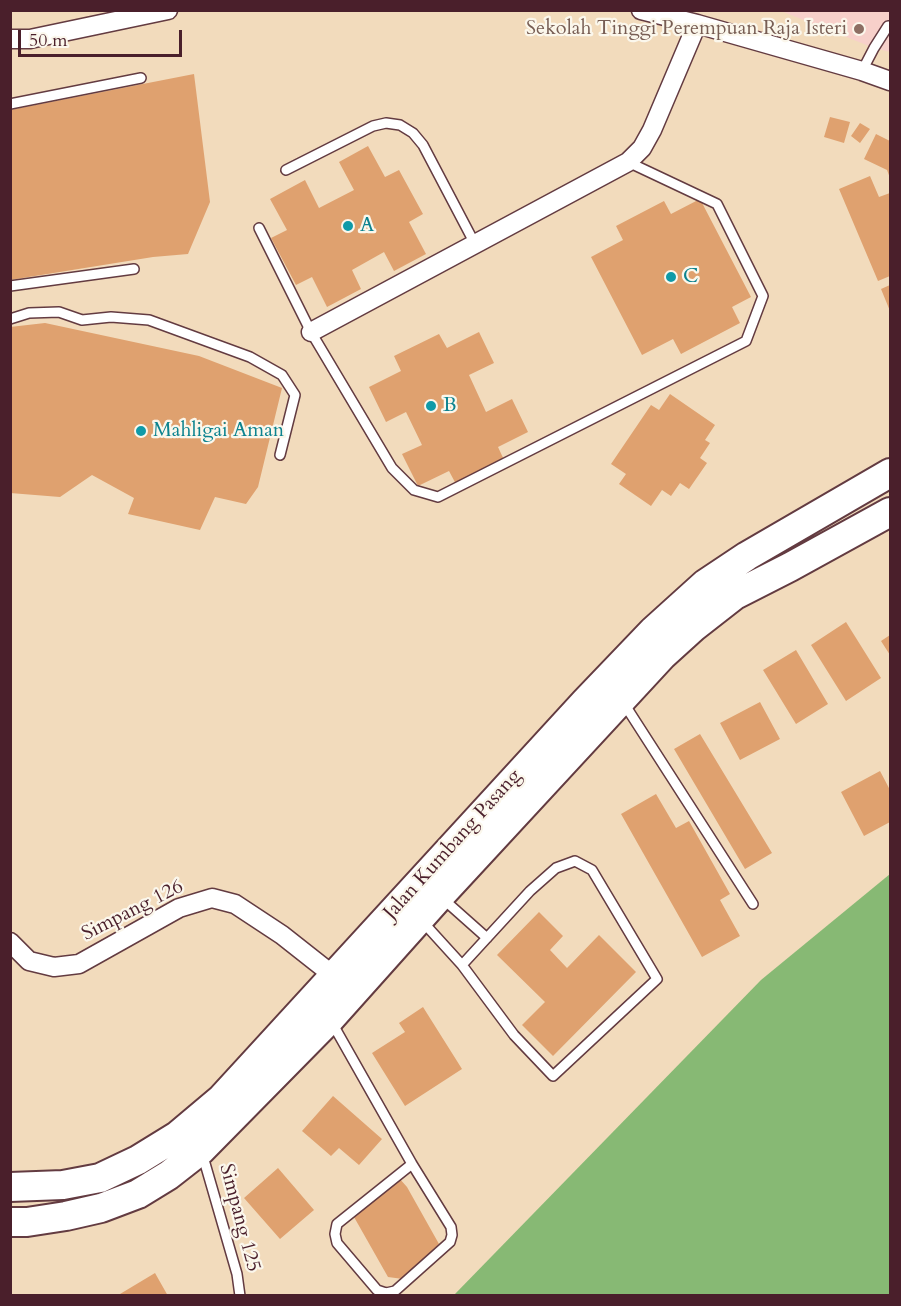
<!DOCTYPE html>
<html>
<head>
<meta charset="utf-8">
<style>
  body { margin:0 }
  #map { position:relative; width:901px; height:1306px; overflow:hidden; background:#f2dbbc; font-family:Cardo,serif }
  canvas { display:block }
  .frame { position:absolute; inset:0; border:12px solid #4a1f2b; pointer-events:none }
  .scale { position:absolute; left:18px; top:30px; width:164px; height:27px; box-sizing:border-box; border:3px solid #4a1f2b; border-top:0; padding-left:8px; font-size:18px; line-height:21px; white-space:nowrap; color:#4a1f2b; -webkit-text-stroke:4px #fbf7ec; paint-order:stroke }
</style>
</head>
<body>
<div id="map">
<canvas width="901" height="1306"></canvas>
<div class="frame"></div>
<div class="scale">50 m</div>
</div>
<script>
const context = document.querySelector('canvas').getContext('2d');
context.lineJoin = 'round';
function fillPath(path, color) {
  context.fillStyle = color;
  context.fill(path, 'evenodd');
}
function poly(rows) {
  const path = new Path2D();
  for (const r of rows) {
    path.moveTo(r[0], r[1]);
    for (let i = 2; i < r.length; i += 2) path.lineTo(r[i], r[i + 1]);
  }
  return path;
}
function stroke(path, color, width, dash) {
  context.strokeStyle = color;
  context.lineWidth = width;
  context.lineCap = dash ? 'butt' : 'round';
  context.setLineDash(dash || []);
  context.stroke(path);
}
function write(font, color, halo, rows, align = 'center') {
  context.font = font + ' Cardo,serif';
  context.lineWidth = 4.5;
  context.setLineDash([]);
  context.textBaseline = 'middle';
  context.strokeStyle = halo;
  context.fillStyle = color;
  for (const [text, x, y, turn = 0] of rows) {
    context.save();
    context.translate(x, y);
    context.rotate((+turn || 0) * Math.PI / 180);
    context.textAlign = isNaN(turn) ? turn : align;
    if (halo) context.strokeText(text, 0, 0);
    context.fillText(text, 0, 0);
    context.restore();
  }
}
const built = poly([
  [781,11,890,11,890,52,874,48]
]);
const forest = poly([
  [890,874,890,1295,454,1295,761,980]
]);
const building = poly([
  [194,74,210,202,188,254,153,257,10,280,10,110],
  [830,117,850,122,844,143,824,137],
  [860,123,870,129,860,143,851,136],
  [876,134,890,141,890,178,887,170,864,159],
  [368,146,385,177,399,170,423,214,409,222,426,254,394,271,384,252,352,270,361,289,327,307,312,277,296,285,271,238,287,230,270,199,305,180,319,208,354,190,339,162],
  [870,176,879,197,890,193,890,276,878,281,839,189],
  [700,199,751,297,732,307,740,323,681,354,673,339,642,355,591,257,623,240,616,226,664,201,671,214],
  [890,285,890,311,881,289],
  [45,323,199,356,282,388,258,487,246,504,215,497,200,530,128,514,134,498,92,475,60,497,10,493,10,327],
  [479,332,494,363,469,375,486,412,512,399,528,432,498,447,505,462,457,486,449,471,418,486,402,454,422,445,406,412,386,422,369,387,401,371,394,356,439,334,447,348],
  [670,394,715,425,705,440,710,443,700,458,707,463,689,489,680,483,671,496,662,490,651,506,619,484,626,474,611,464,651,405,659,410],
  [846,622,881,678,846,701,811,645],
  [890,635,890,655,881,641],
  [796,650,828,704,796,724,763,670],
  [760,702,780,739,740,760,720,723],
  [700,734,772,853,745,869,674,749],
  [880,771,890,790,890,822,864,836,841,792],
  [656,794,676,828,689,821,730,894,720,900,740,936,702,957,621,814],
  [539,912,563,936,550,950,567,968,599,935,636,972,553,1056,522,1025,545,1002,497,955],
  [423,1007,462,1069,405,1106,372,1053,405,1032,399,1023],
  [333,1096,382,1139,359,1165,339,1148,331,1156,302,1131],
  [278,1168,314,1210,280,1239,244,1198],
  [399,1178,407,1187,439,1244,403,1279,388,1277,354,1217],
  [155,1273,168,1296,121,1296,120,1294]
]);
const lane = poly([
  [862,71,874,48,888,26,890,26],
  [10,104,141,78],
  [286,170,373,126,386,123,400,125,413,133,423,145,475,244],
  [259,228,311,332,392,468,414,490,438,497,746,341,763,296,717,204,628,162],
  [10,286,134,269],
  [10,319,29,313,59,312,82,320,111,317,149,320,250,357,282,375,295,395,280,455],
  [623,702,753,904],
  [442,898,487,938],
  [422,921,462,965,514,1035,553,1076,657,979,592,870,575,861,556,868,530,891,462,965],
  [331,1021,412,1164,451,1227,452,1235,450,1242,395,1291,386,1293,377,1290,337,1243,335,1234,337,1224,412,1164],
  [202,1153,237,1274,240,1296]
]);
const street = poly([
  [641,10,697,24,862,71,890,81],
  [10,39,30,39,168,10],
  [311,332,628,162,642,148,652,130,697,24],
  [10,942,29,961,54,967,79,964,179,908,212,898,235,904,282,935,334,976]
]);
const primary = poly([
  [10,1187,63,1185,100,1178,138,1160,177,1136,221,1099,585,702,653,631,705,584,747,556,890,473],
  [10,1222,27,1222,66,1216,101,1208,138,1194,169,1175,201,1150,330,1019,440,896,662,656,694,627,735,595,790,567,890,512]
]);
const markers = [
  [859,29,6,"#8d6e63"],
  [348,226,6,"#0f9aa8"],
  [671,277,6,"#0f9aa8"],
  [431,406,6,"#0f9aa8"],
  [141,431,6,"#0f9aa8"]
];
const educationNames = [
  ["Sekolah Tinggi Perempuan Raja Isteri",847,29]
];
const cultureNames = [
  ["A",360,226],
  ["C",683,277],
  ["B",443,406],
  ["Mahligai Aman",153,431]
];
const streetNames = [
  ["Jalan Kumbang Pasang",453,845,-48],
  ["Simpang 126",133,911,-27],
  ["Simpang 125",239,1218,75]
];
fillPath(built, '#f7d0ca');
fillPath(forest, '#87b974');
fillPath(building, '#dfa16f');
stroke(lane, '#633b41', 12);
stroke(street, '#633b41', 21);
stroke(primary, '#633b41', 32);
stroke(lane, '#fff', 9);
stroke(street, '#fff', 18);
stroke(primary, '#fff', 28);
for (const [x, y, r, color] of markers) {
  const dot = new Path2D();
  dot.arc(x, y, r, 0, 2 * Math.PI);
  context.fillStyle = color;
  context.fill(dot);
  stroke(dot, '#fbf7ec', 2);
}
write('20px', '#785e54', '#fbf7ec', educationNames, 'right');
write('20px', '#0d838f', '#fbf7ec', cultureNames, 'left');
write('20px', '#4a1f2b', '#fbf7ec', streetNames);
</script>
</body>
</html>
